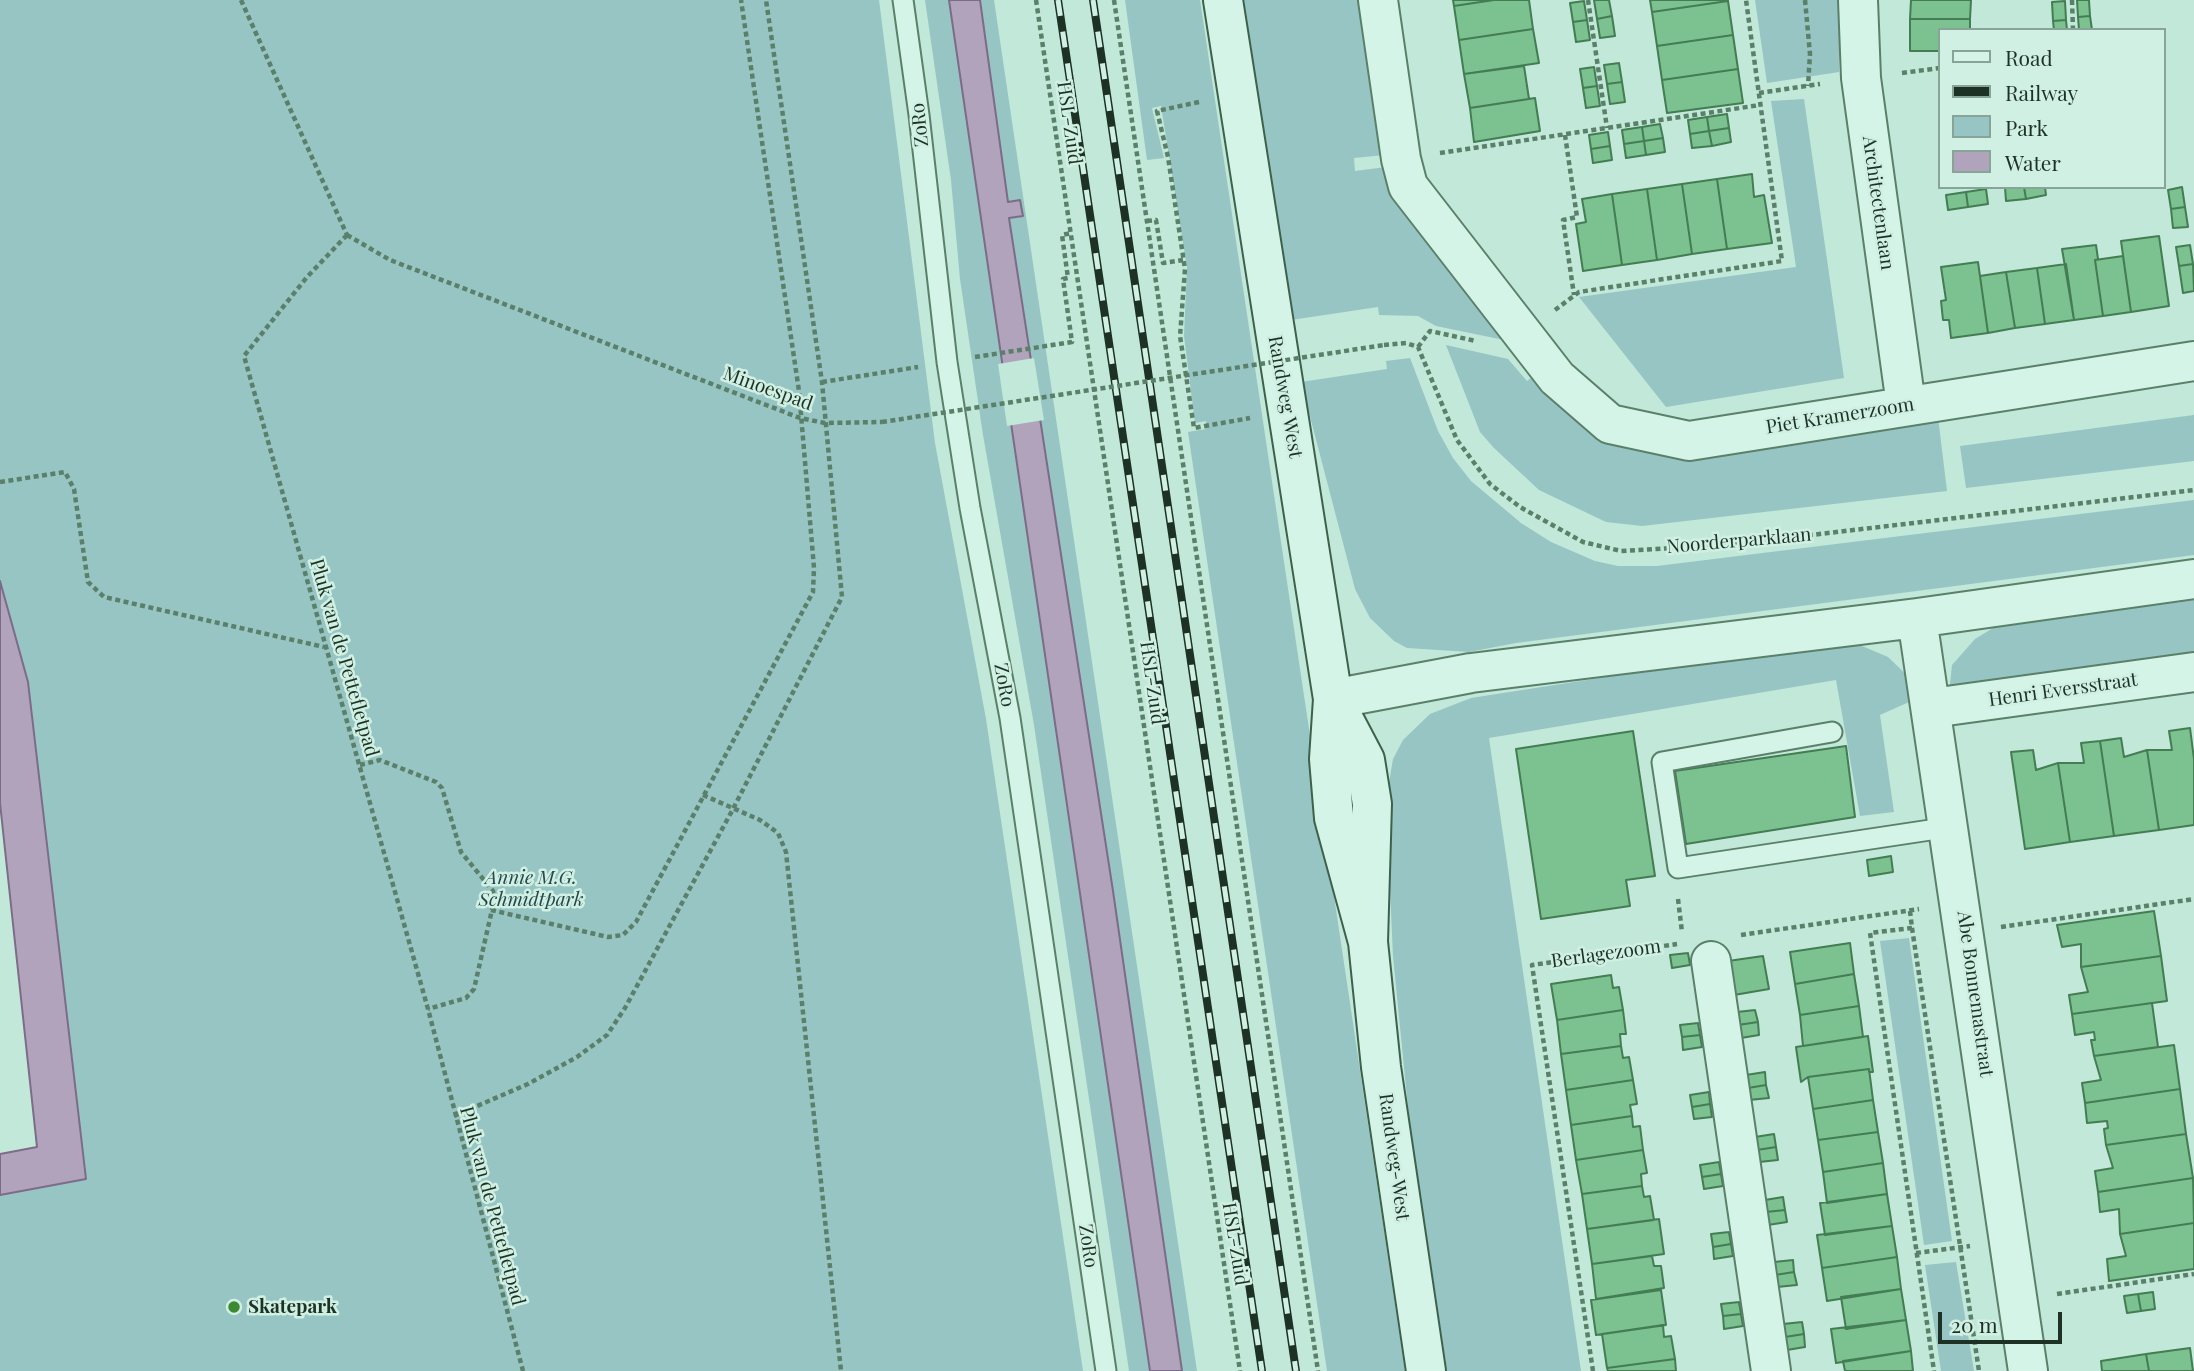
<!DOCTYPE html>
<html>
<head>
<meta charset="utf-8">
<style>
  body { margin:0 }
  #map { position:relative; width:2194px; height:1371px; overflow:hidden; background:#c1e8d8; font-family:"Playfair Display",serif }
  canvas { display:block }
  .legend { position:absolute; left:1938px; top:28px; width:228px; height:161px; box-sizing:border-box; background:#d0f0e3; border:2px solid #88a497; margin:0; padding:9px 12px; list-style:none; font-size:21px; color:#1d3124 }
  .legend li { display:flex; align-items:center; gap:14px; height:35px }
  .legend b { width:35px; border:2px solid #88a497 }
  .scale { position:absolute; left:1938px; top:1312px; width:124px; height:32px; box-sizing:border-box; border:4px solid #1d3124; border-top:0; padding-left:9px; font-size:21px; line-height:24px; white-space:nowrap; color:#1d3124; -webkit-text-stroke:5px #d0f0e3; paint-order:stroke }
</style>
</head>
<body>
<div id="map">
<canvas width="2194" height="1371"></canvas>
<ul class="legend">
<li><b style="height:9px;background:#d3f4e6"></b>Road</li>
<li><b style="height:9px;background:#1d3124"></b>Railway</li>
<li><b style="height:19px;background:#97c5c4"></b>Park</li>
<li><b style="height:19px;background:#b1a3bb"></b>Water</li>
</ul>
<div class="scale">20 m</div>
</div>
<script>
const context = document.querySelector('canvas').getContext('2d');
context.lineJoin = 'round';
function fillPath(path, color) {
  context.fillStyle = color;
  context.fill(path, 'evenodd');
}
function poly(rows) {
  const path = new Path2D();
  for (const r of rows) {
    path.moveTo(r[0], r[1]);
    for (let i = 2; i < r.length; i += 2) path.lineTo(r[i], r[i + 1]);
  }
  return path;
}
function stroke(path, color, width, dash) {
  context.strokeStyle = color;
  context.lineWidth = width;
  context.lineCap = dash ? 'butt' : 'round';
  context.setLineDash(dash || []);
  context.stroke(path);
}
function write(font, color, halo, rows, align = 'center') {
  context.font = font + ' "Playfair Display",serif';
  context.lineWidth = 5;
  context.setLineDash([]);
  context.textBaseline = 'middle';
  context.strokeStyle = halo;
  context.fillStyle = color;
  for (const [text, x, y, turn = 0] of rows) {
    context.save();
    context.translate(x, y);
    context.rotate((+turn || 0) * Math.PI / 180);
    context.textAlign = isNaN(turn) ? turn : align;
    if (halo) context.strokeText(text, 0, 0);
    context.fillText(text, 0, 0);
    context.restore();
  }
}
const green = poly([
  [0,0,879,0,935,443,986,719,1083,1371,0,1371,0,1195,86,1179,28,682,0,581],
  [925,0,994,0,1197,1371,1129,1371,1034,725,983,435,960,279,951,180],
  [1125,0,1200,0,1405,1371,1327,1371,1188,432,1206,429,1206,421,1195,423,1184,336,1187,267,1161,106,1152,108,1164,158,1147,160],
  [1243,0,1362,0,1385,155,1354,158,1355,171,1386,167,1509,341,1436,326,1418,316,1379,315,1378,307,1291,320],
  [1755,0,1841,0,1839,72,1767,83],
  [1804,99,1844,378,1666,407,1579,297,1796,267,1771,101],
  [1446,345,1508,359,1527,381,1537,373,1616,445,1668,456,1938,417,1947,491,1642,526,1606,522,1539,490,1494,448,1480,432],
  [1410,358,1438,431,1453,458,1471,481,1521,523,1551,542,1595,561,1618,566,1657,566,2194,500,2194,555,1516,643,1469,652,1407,648,1394,641,1370,618,1355,589,1301,382,1387,369,1386,361],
  [2194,415,2194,461,1966,488,1960,446],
  [2194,599,2194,658,1949,693,1952,665,1975,639,1993,628],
  [1838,641,1855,643,1888,657,1914,682,1918,698,1880,715,1894,812,1860,816,1836,680,1489,738,1581,1371,1447,1371,1409,1118,1393,956,1386,801,1393,759,1403,740,1430,714,1471,698],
  [1909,938,1952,1241,1924,1245,1880,941],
  [1956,1262,1974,1371,1941,1371,1925,1265]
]);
const water = poly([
  [949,0,980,0,1008,202,1020,200,1023,216,1009,218,1113,891,1182,1371,1150,1371,949,0],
  [0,581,28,682,86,1179,0,1195,0,1154,37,1147,0,803,0,581]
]);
const pier = poly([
  [1034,358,1044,420,1007,426,998,364]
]);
const building = poly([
  [1453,0,1494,0,1454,6,1453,0],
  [1494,0,1529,0,1533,29,1459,40,1454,6,1494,0],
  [1594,0,1609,0,1612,16,1597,19,1594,0],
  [1650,0,1728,0,1728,1,1652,12,1650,0],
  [1911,0,1971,0,1970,19,1910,19,1911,0],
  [2077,0,2089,0,2090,16,2078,17,2077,0],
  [1584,1,1587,20,1573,22,1570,3,1584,1],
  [1728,1,1733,35,1657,46,1652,12,1728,1],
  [2065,1,2066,20,2053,21,2052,2,2065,1],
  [1612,16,1615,36,1600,38,1597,19,1612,16],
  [2090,16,2092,30,2079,30,2078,17,2090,16],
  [1910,19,1970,19,1970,30,1940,30,1940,51,1910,51,1910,19],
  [1587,20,1590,40,1576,42,1573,22,1587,20],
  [2066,20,2067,30,2054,30,2053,21,2066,20],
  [1533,29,1539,63,1464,74,1459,40,1533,29],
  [1733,35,1738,69,1662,80,1657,46,1733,35],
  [1619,63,1622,82,1607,84,1604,65,1619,63],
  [1524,66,1529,99,1470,108,1464,74,1524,66],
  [1594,67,1597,86,1583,88,1580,69,1594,67],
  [1738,69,1743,103,1667,113,1662,80,1738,69],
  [1622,82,1625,102,1610,104,1607,84,1622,82],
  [1597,86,1600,106,1586,108,1583,88,1597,86],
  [1535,98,1540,131,1474,142,1470,108,1535,98],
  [1727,114,1729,128,1709,131,1707,117,1727,114],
  [1707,117,1709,131,1690,134,1688,120,1707,117],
  [1660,124,1663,138,1644,141,1642,127,1660,124],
  [1642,127,1644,141,1624,144,1622,130,1642,127],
  [1729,128,1731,142,1712,146,1709,131,1729,128],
  [1709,131,1712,146,1692,148,1690,134,1709,131],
  [1608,132,1610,146,1591,149,1589,135,1608,132],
  [1663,138,1665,152,1646,155,1644,141,1663,138],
  [1644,141,1646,155,1626,158,1624,144,1644,141],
  [1610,146,1612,160,1593,163,1591,149,1610,146],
  [1752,174,1754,197,1764,195,1772,243,1727,249,1717,179,1752,174],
  [1717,179,1727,249,1692,254,1682,184,1717,179],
  [1682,184,1692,254,1657,260,1647,189,1682,184],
  [2005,187,2024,187,2026,199,2006,201,2005,187],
  [2024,187,2045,187,2046,195,2026,199,2024,187],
  [2182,187,2185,207,2171,209,2168,190,2182,187],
  [1647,189,1657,260,1622,265,1612,194,1647,189],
  [1986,189,1988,204,1968,207,1966,192,1986,189],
  [1966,192,1968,207,1948,210,1946,195,1966,192],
  [1612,194,1622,265,1583,271,1576,224,1586,222,1582,199,1612,194],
  [2185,207,2188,227,2173,228,2171,209,2185,207],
  [2159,236,2169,306,2131,312,2121,241,2159,236],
  [2096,245,2098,259,2095,260,2103,316,2074,320,2062,249,2096,245],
  [2190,245,2193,264,2179,266,2176,247,2190,245],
  [2123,256,2131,312,2103,316,2095,260,2123,256],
  [1978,262,1988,333,1951,338,1949,320,1943,320,1941,301,1946,300,1941,267,1978,262],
  [2066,264,2074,320,2045,324,2037,268,2066,264],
  [2193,264,2194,291,2183,293,2179,266,2193,264],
  [2037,268,2045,324,2015,328,2006,272,2037,268],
  [2006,272,2015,328,1988,333,1980,276,2006,272],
  [2190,728,2194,759,2194,825,2159,830,2147,750,2172,750,2169,731,2190,728],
  [1633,731,1655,876,1626,880,1630,906,1541,919,1516,749,1633,731],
  [2121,738,2124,757,2147,750,2159,830,2114,836,2100,741,2121,738],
  [2100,741,2114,836,2070,842,2058,763,2084,763,2081,743,2100,741],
  [1846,746,1855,817,1686,844,1675,771,1846,746],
  [2033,750,2036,770,2058,763,2070,842,2025,849,2011,752,2033,750],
  [1891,856,1893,872,1869,876,1867,860,1891,856],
  [2154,911,2161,956,2081,967,2081,944,2062,947,2057,925,2154,911],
  [1850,943,1854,974,1795,984,1790,952,1850,943],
  [1688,953,1690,965,1672,968,1670,955,1688,953],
  [1763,956,1769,989,1734,995,1728,961,1763,956],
  [2161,956,2167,1001,2072,1014,2069,995,2088,992,2081,967,2161,956],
  [1854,974,1859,1006,1800,1015,1795,984,1854,974],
  [1611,975,1613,988,1619,987,1623,1010,1557,1020,1551,984,1611,975],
  [2152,1003,2158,1047,2094,1056,2091,1040,2095,1040,2094,1032,2075,1035,2072,1014,2152,1003],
  [1859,1006,1863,1037,1803,1046,1800,1015,1859,1006],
  [1623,1010,1626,1034,1620,1034,1621,1046,1561,1054,1557,1020,1623,1010],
  [1755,1010,1758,1022,1738,1025,1737,1012,1755,1010],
  [1758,1022,1759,1035,1741,1038,1738,1025,1758,1022],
  [1698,1023,1700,1035,1682,1037,1680,1025,1698,1023],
  [1700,1035,1702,1047,1683,1050,1682,1037,1700,1035],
  [1868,1036,1873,1072,1869,1072,1869,1069,1808,1077,1801,1082,1796,1047,1868,1036],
  [2174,1045,2180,1089,2085,1103,2082,1083,2101,1080,2094,1056,2174,1045],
  [1621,1046,1623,1058,1629,1057,1633,1080,1566,1090,1561,1054,1621,1046],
  [1869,1069,1873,1100,1813,1109,1808,1077,1869,1069],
  [1765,1072,1766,1085,1748,1088,1746,1075,1765,1072],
  [1633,1080,1637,1104,1630,1105,1632,1116,1571,1125,1566,1090,1633,1080],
  [1766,1085,1769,1098,1749,1100,1748,1088,1766,1085],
  [2180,1089,2186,1134,2106,1145,2104,1129,2108,1128,2107,1121,2087,1123,2085,1103,2180,1089],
  [1709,1092,1710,1104,1692,1107,1690,1095,1709,1092],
  [1873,1100,1878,1132,1818,1140,1813,1109,1873,1100],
  [1710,1104,1712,1117,1694,1119,1692,1107,1710,1104],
  [1632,1116,1633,1127,1640,1126,1643,1150,1576,1160,1571,1125,1632,1116],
  [1878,1132,1883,1163,1823,1172,1818,1140,1878,1132],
  [1774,1134,1776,1147,1757,1150,1755,1137,1774,1134],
  [2186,1134,2193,1178,2098,1192,2095,1171,2113,1168,2106,1145,2186,1134],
  [1776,1147,1778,1160,1759,1162,1757,1150,1776,1147],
  [1643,1150,1647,1173,1641,1174,1642,1186,1582,1194,1576,1160,1643,1150],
  [1719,1162,1721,1174,1702,1177,1700,1165,1719,1162],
  [1883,1163,1887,1194,1827,1203,1823,1172,1883,1163],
  [1721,1174,1723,1186,1704,1189,1702,1177,1721,1174],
  [2193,1178,2194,1223,2120,1234,2119,1209,2100,1212,2098,1192,2193,1178],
  [1642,1186,1644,1197,1650,1196,1654,1220,1587,1229,1582,1194,1642,1186],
  [1887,1194,1892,1226,1825,1235,1820,1203,1887,1194],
  [1783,1197,1785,1210,1766,1212,1765,1200,1783,1197],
  [1785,1210,1787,1222,1768,1225,1766,1212,1785,1210],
  [1659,1219,1664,1254,1592,1264,1587,1229,1659,1219],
  [2194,1223,2194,1269,2109,1281,2107,1259,2126,1256,2120,1234,2194,1223],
  [1892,1226,1897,1257,1822,1268,1817,1235,1892,1226],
  [1729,1232,1731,1244,1713,1247,1711,1234,1729,1232],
  [1731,1244,1733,1256,1714,1259,1713,1247,1731,1244],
  [1652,1256,1654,1266,1661,1266,1664,1288,1596,1299,1592,1264,1652,1256],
  [1897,1257,1901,1289,1827,1301,1822,1268,1897,1257],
  [1793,1260,1794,1272,1775,1275,1774,1262,1793,1260],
  [1794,1272,1797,1285,1777,1287,1775,1275,1794,1272],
  [1901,1289,1906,1320,1846,1329,1841,1297,1901,1289],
  [1661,1290,1666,1325,1596,1335,1591,1300,1661,1290],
  [2153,1292,2155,1309,2141,1311,2138,1294,2153,1292],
  [2138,1294,2141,1311,2127,1313,2124,1296,2138,1294],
  [1739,1302,1741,1314,1723,1316,1721,1304,1739,1302],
  [1741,1314,1743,1326,1724,1329,1723,1316,1741,1314],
  [1906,1320,1911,1351,1836,1363,1831,1329,1906,1320],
  [1802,1322,1804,1334,1785,1337,1783,1324,1802,1322],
  [1663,1325,1664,1337,1671,1336,1675,1359,1607,1368,1602,1334,1663,1325],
  [1804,1334,1805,1347,1787,1350,1785,1337,1804,1334],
  [2190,1348,2193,1371,2149,1371,2146,1354,2190,1348],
  [1911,1351,1913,1371,1845,1371,1843,1361,1911,1351],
  [2146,1354,2149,1371,2102,1371,2101,1361,2146,1354],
  [1675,1359,1676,1371,1608,1371,1607,1368,1675,1359]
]);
const path = poly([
  [241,0,347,235],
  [1036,0,1240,1371],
  [1114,0,1318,1371],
  [1588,0,1607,128],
  [1805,0,1810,54,1808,86],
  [2072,0,2073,30],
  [1902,73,1940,68],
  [1759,93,1820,84],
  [1199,102,1157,111,1168,157,1185,269,1180,336,1194,428,1250,418],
  [1565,135,1577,217,1563,220,1574,295],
  [1440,153,1760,105],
  [1147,221,1156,220,1163,263,1183,260],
  [347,235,307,277,244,356,428,1009,523,1371],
  [347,235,390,260,800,418,825,423,882,422],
  [1555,310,1579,292,1782,261,1746,0],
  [1384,345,1406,343,1418,347,1457,440,1490,484,1520,507,1583,542,1621,551,1726,545,2194,490],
  [1418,347,1430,331,1476,341],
  [975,357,1072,342,1063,279,1068,278,1062,235,1071,233],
  [822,382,918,367],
  [0,482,65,472,74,489,88,582,104,597,324,647],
  [360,765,380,760,436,782,442,788,461,852,493,891,494,901,474,989,466,998,428,1009],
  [703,795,760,820,778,833,786,852,841,1371],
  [1678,899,1682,932],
  [491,910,608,937,623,935,636,922,813,592,814,568,799,391,741,0],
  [1910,911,1912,928,1870,933,1934,1371],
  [2001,927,2194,899],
  [1912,928,1979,1371],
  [1741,935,1919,909],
  [454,1116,528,1084,577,1057,607,1035,625,1008,733,809,842,597,822,382,766,0],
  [1916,1253,1970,1246],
  [2057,1294,2194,1274],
  [1593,1371,1532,965,1677,944]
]);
const lane = poly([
  [903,0,919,115,947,362,970,508,1010,718,1106,1371],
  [1832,732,1662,762,1678,868,1950,827]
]);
const street = poly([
  [1378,0,1401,159,1408,186,1557,378,1610,424,1689,441,2194,361],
  [1858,0,1861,78,1906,405],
  [1917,618,2028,1371],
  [1333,699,1471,673,1917,618,2194,579],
  [1932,708,2194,672],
  [1711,961,1771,1371]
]);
const secondary = poly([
  [1223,0,1333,699,1329,759,1334,818,1368,942],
  [1333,699,1365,760,1372,804,1368,942,1381,1067,1426,1371]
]);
const rail = poly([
  [1058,0,1262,1371],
  [1093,0,1296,1371]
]);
const pathBridge = poly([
  [882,422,1384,345]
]);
const markers = [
  [234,1307,7,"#3d8832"]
];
const streetNames = [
  ["HSL-Zuid",1069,123,82],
  ["ZoRo",920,125,-96],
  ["Architectenlaan",1878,203,82],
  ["Minoespad",768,389,20],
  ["Randweg West",1285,397,80],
  ["Piet Kramerzoom",1840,416,-9],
  ["Noorderparklaan",1739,541,-5],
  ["Pluk van de Pettefletpad",344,658,74],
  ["HSL-Zuid",1152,683,82],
  ["ZoRo",1004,685,80],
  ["Henri Eversstraat",2063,690,-8],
  ["Berlagezoom",1606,954,-8],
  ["Abe Bonnemastraat",1975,994,82],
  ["Randweg-West",1394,1157,82],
  ["Pluk van de Pettefletpad",492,1206,75],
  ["HSL-Zuid",1235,1244,81],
  ["ZoRo",1088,1246,82]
];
const parkNames = [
  ["Annie M.G.",531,878],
  ["Schmidtpark",531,900]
];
const poiNames = [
  ["Skatepark",248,1307]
];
fillPath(green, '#97c5c4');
fillPath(water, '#b1a3bb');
stroke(water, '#7d6c88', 2);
fillPath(pier, '#c1e8d8');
fillPath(building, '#7bc290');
stroke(building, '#447c53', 2);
stroke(lane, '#5b806a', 23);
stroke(street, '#5b806a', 42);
stroke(secondary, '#3e614b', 42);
stroke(path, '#5b806a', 4.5, [5, 3.5]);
stroke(lane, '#d3f4e6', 19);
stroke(street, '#d3f4e6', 38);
stroke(secondary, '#d3f4e6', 38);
stroke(rail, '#1d3124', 8);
stroke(rail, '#d0f0e3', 5, [16]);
stroke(pathBridge, '#5b806a', 4.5, [5, 3.5]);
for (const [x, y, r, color] of markers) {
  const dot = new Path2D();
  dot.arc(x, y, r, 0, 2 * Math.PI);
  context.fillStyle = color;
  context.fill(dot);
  stroke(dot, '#d0f0e3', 2.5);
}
write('19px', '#1d3124', '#d0f0e3', streetNames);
write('italic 19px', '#26474b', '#d0f0e3', parkNames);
write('bold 19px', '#1d3124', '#d0f0e3', poiNames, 'left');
</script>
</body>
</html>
